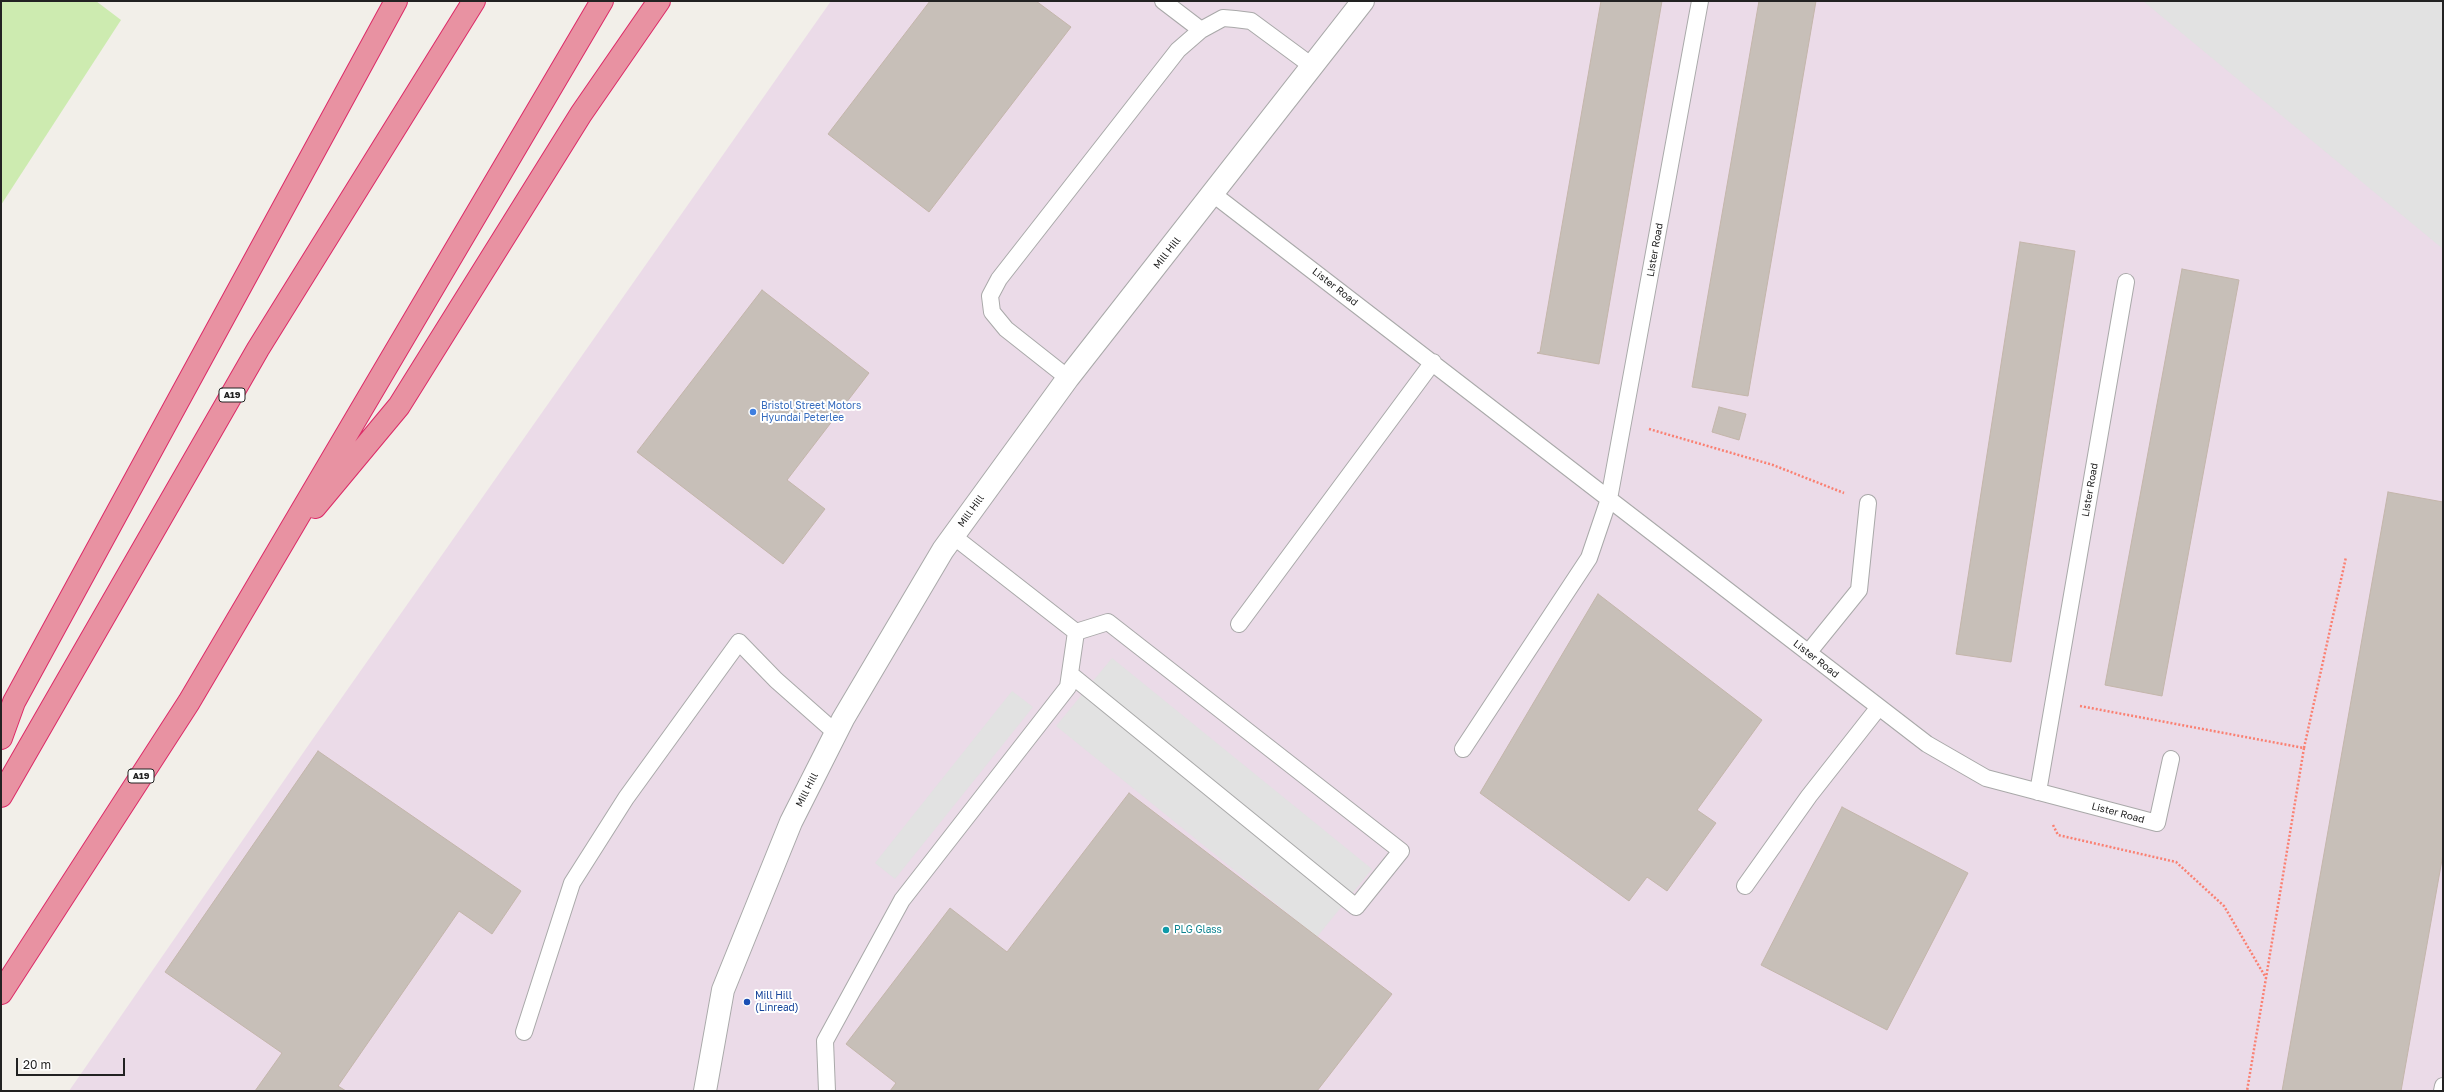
<!DOCTYPE html>
<html>
<head>
<meta charset="utf-8">
<style>
  body { margin:0 }
  #map { position:relative; width:2444px; height:1092px; overflow:hidden; background:#f2efe9; font-family:"Golos Text",sans-serif }
  canvas { display:block }
  .frame { position:absolute; inset:0; border:2px solid #222; pointer-events:none }
  .scale { position:absolute; left:16px; top:1058px; width:109px; height:18px; box-sizing:border-box; border:2px solid #222; border-top:0; padding-left:5px; font-size:12px; line-height:14px; white-space:nowrap; color:#222; -webkit-text-stroke:3px #fff; paint-order:stroke }
</style>
</head>
<body>
<div id="map">
<canvas width="2444" height="1092"></canvas>
<div class="frame"></div>
<div class="scale">20 m</div>
</div>
<script>
const context = document.querySelector('canvas').getContext('2d');
context.lineJoin = 'round';
function fillPath(path, color) {
  context.fillStyle = color;
  context.fill(path, 'evenodd');
}
function poly(rows) {
  const path = new Path2D();
  for (const r of rows) {
    path.moveTo(r[0], r[1]);
    for (let i = 2; i < r.length; i += 2) path.lineTo(r[i], r[i + 1]);
  }
  return path;
}
function stroke(path, color, width, dash) {
  context.strokeStyle = color;
  context.lineWidth = width;
  context.lineCap = dash ? 'butt' : 'round';
  context.setLineDash(dash || []);
  context.stroke(path);
}
function write(font, color, halo, rows, align = 'center') {
  context.font = font + ' "Golos Text",sans-serif';
  context.lineWidth = 4;
  context.setLineDash([]);
  context.textBaseline = 'middle';
  context.strokeStyle = halo;
  context.fillStyle = color;
  for (const [text, x, y, turn = 0] of rows) {
    context.save();
    context.translate(x, y);
    context.rotate((+turn || 0) * Math.PI / 180);
    context.textAlign = isNaN(turn) ? turn : align;
    if (halo) context.strokeText(text, 0, 0);
    context.fillText(text, 0, 0);
    context.restore();
  }
}
const industrial = poly([
  [831,1,2443,1,2443,1091,69,1091,312,740]
]);
const grass = poly([
  [1,1,96,1,121,20,1,205]
]);
const parking = poly([
  [2143,1,2443,1,2443,249],
  [1112,658,1372,869,1317,937,1056,726],
  [1012,691,1033,707,895,879,875,863]
]);
const building = poly([
  [930,1,1036,1,1071,27,929,212,828,134,930,1],
  [1601,1,1662,1,1599,364,1537,353,1540,352,1601,1],
  [1759,1,1816,1,1748,396,1692,387,1759,1],
  [2020,242,2075,251,2011,662,1956,654,2020,242],
  [2182,269,2239,280,2162,696,2105,685,2182,269],
  [762,290,869,373,787,480,825,509,783,564,637,452,762,290],
  [1719,407,1746,414,1739,440,1712,432,1719,407],
  [2388,492,2443,502,2443,854,2401,1091,2282,1091,2388,492],
  [1598,594,1762,720,1697,810,1716,823,1667,891,1647,877,1629,901,1480,793,1598,594],
  [318,751,521,891,492,934,459,911,338,1086,346,1091,255,1091,282,1053,165,972,318,751],
  [1129,793,1392,994,1317,1091,890,1091,896,1083,846,1044,950,908,1007,952,1129,793],
  [1842,807,1968,873,1887,1030,1761,965,1842,807]
]);
const path = poly([
  [1649,429,1773,465,1844,493],
  [2080,706,2304,748,2266,978],
  [2304,748,2346,557],
  [2053,825,2058,835,2176,862,2224,906,2266,978,2247,1091]
]);
const lane = poly([
  [1163,1,1201,30],
  [1213,194,1927,744,1986,778,2157,823,2171,759],
  [1068,378,1006,329,992,312,990,296,999,279,1178,50,1201,30,1223,18,1235,19,1251,21,1312,66],
  [1239,624,1433,362],
  [1808,653,1859,590,1868,503],
  [1070,674,1356,907,1401,851,1108,622,1076,632],
  [1463,749,1589,558,1609,499,1700,1],
  [2038,792,2126,282],
  [1745,886,1809,796,1879,707],
  [524,1032,572,883,626,798,739,642,776,680,836,733],
  [827,1091,825,1041,902,900,1068,687,1076,632,953,536],
  [2442,1091,2443,1086]
]);
const street = poly([
  [705,1091,723,990,791,822,843,719,943,550,1068,378,1363,1]
]);
const highway = poly([
  [315,507,399,406,581,114,659,1],
  [1,738,14,702,396,1],
  [1,796,258,349,474,1],
  [1,993,189,702,602,1]
]);
const markers = [
  [753,412,4,"#3f7fe0"],
  [1166,930,4,"#0f9aa8"],
  [747,1002,4,"#1a4fb4"]
];
const shields = [
  [232,395,26],
  [141,776,26]
];
const shieldNames = [
  ["A19",232,395],
  ["A19",141,776]
];
const streetNames = [
  ["Lister Road",1655,250,-80],
  ["Mill Hill",1167,253,-52],
  ["Lister Road",1335,287,38],
  ["Lister Road",2090,490,-80],
  ["Mill Hill",971,511,-54],
  ["Lister Road",1816,659,38],
  ["Mill Hill",807,790,-63],
  ["Lister Road",2118,813,15]
];
const shopNames = [
  ["Bristol Street Motors",761,406],
  ["Hyundai Peterlee",761,418]
];
const cultureNames = [
  ["PLG Glass",1174,930]
];
const transitNames = [
  ["Mill Hill",755,996],
  ["(Linread)",755,1008]
];
fillPath(industrial, '#ebdbe8');
fillPath(grass, '#cdebb0');
fillPath(parking, '#e2e2e2');
fillPath(building, '#c7bfb8');
stroke(building, '#c4b6ab', 1);
stroke(lane, '#a9a9a9', 18);
stroke(street, '#a9a9a9', 24);
stroke(highway, '#dc2a67', 24);
stroke(path, '#fa8072', 2.5, [2, 2]);
stroke(lane, '#fff', 16);
stroke(street, '#fff', 22);
stroke(highway, '#e892a2', 22);
for (const [x, y, r, color] of markers) {
  const dot = new Path2D();
  dot.arc(x, y, r, 0, 2 * Math.PI);
  context.fillStyle = color;
  context.fill(dot);
  stroke(dot, '#fff', 1.5);
}
for (const [x, y, w] of shields) {
  const box = new Path2D();
  box.roundRect(x - w / 2, y - 7, w, 14, 3);
  context.fillStyle = '#fff';
  context.fill(box);
  stroke(box, '#222', 1);
}
write('bold 9px', '#222', null, shieldNames);
write('10px', '#222', '#fff', streetNames);
write('10px', '#366cbe', '#fff', shopNames, 'left');
write('10px', '#0d838f', '#fff', cultureNames, 'left');
write('10px', '#164399', '#fff', transitNames, 'left');
</script>
</body>
</html>
